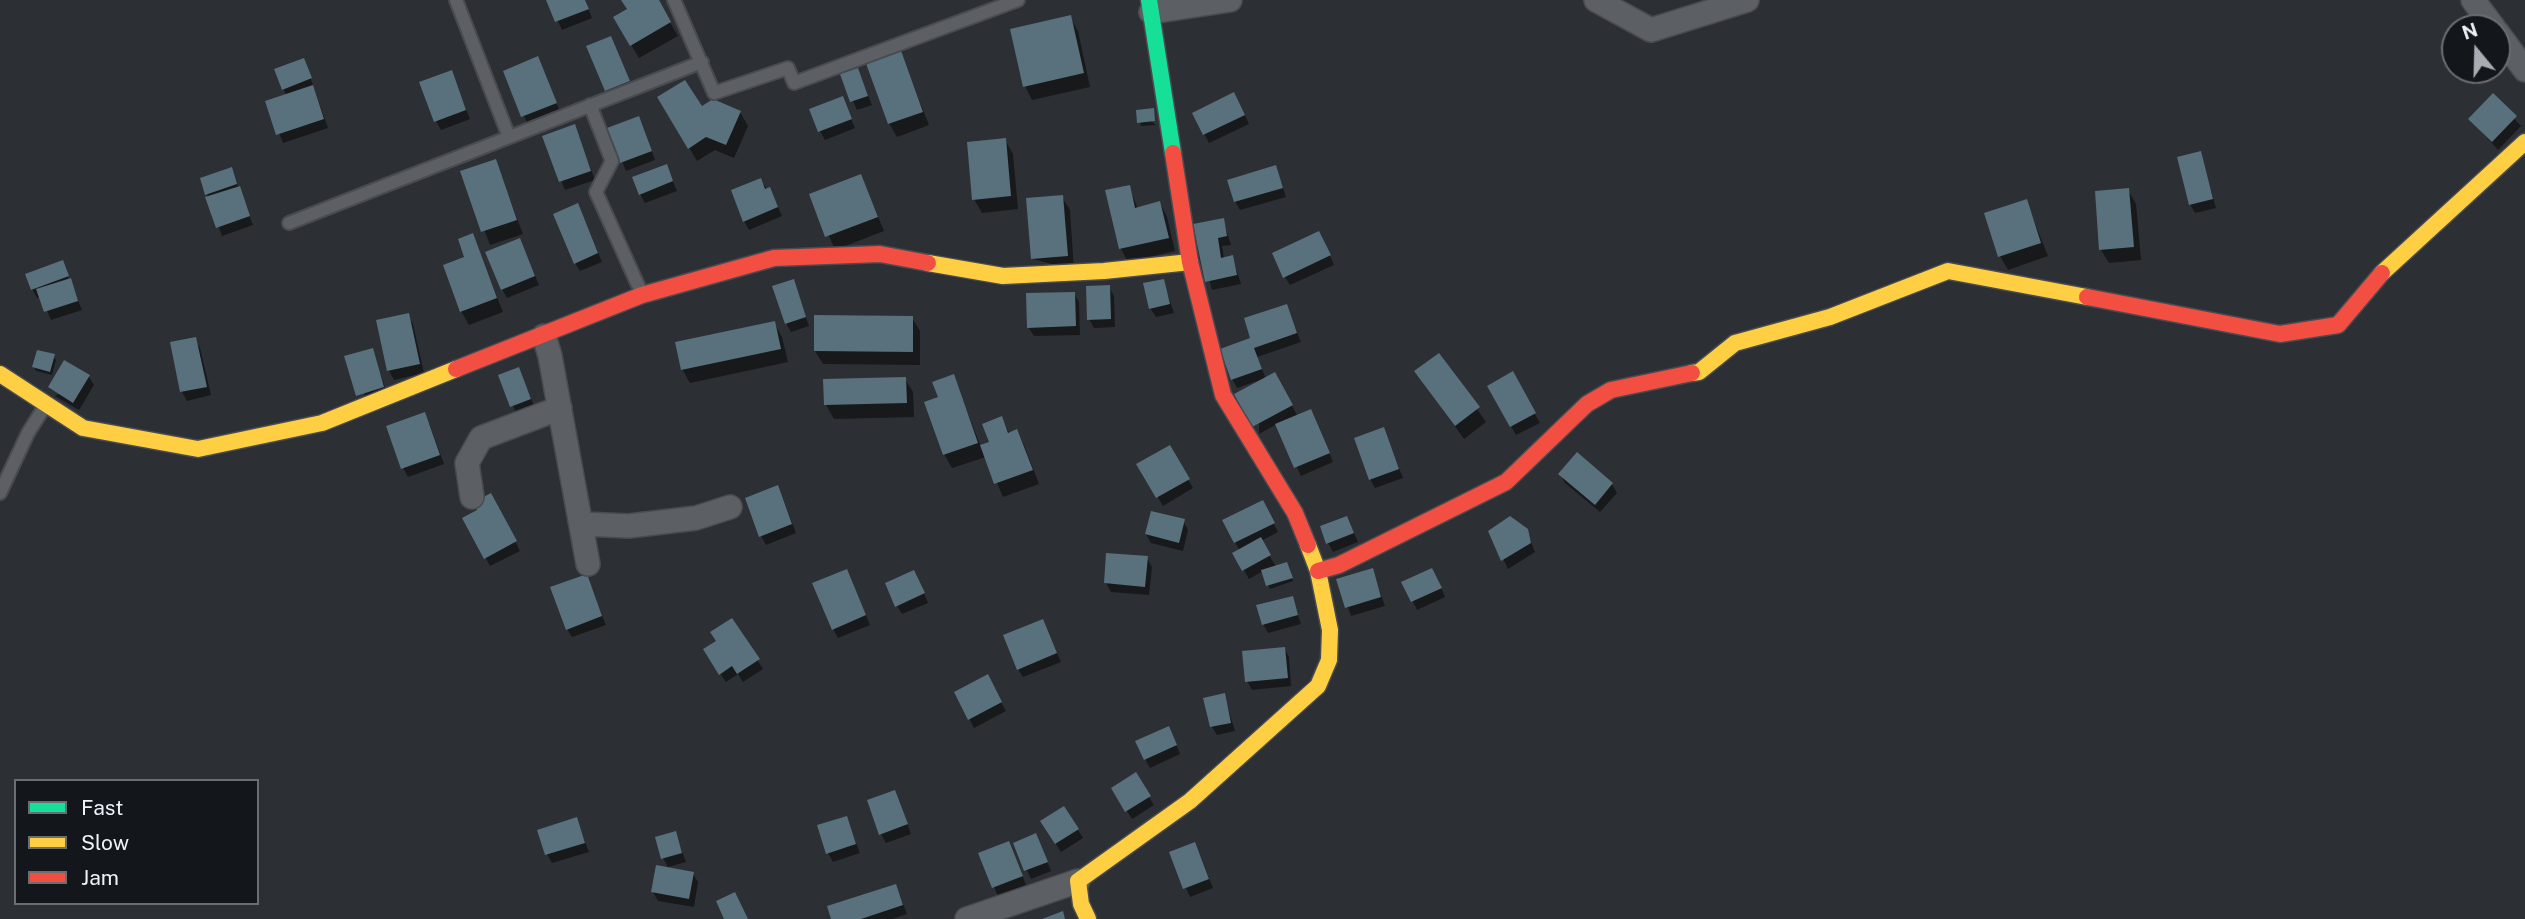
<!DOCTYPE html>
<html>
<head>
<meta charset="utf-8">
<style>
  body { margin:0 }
  #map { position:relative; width:2525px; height:919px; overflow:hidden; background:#2c2f34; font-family:"Public Sans",sans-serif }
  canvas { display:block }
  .legend { position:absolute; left:14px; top:779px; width:245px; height:126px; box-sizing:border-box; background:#13161b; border:2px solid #6a6e73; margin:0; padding:9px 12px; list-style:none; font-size:21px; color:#edf1f8 }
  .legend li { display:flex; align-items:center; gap:14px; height:35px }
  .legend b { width:35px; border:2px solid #6a6e73 }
  .north { position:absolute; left:2441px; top:14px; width:70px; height:70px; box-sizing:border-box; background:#13161b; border:2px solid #6a6e73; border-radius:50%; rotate:341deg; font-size:19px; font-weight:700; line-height:28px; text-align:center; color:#edf1f8 }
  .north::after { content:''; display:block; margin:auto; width:24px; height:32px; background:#a9adb3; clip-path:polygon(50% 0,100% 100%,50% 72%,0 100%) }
</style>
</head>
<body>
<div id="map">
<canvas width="2525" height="919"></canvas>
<ul class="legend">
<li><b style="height:9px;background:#16e098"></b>Fast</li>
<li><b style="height:9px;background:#ffcf43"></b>Slow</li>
<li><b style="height:9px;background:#f24e42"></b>Jam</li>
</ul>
<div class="north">N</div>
</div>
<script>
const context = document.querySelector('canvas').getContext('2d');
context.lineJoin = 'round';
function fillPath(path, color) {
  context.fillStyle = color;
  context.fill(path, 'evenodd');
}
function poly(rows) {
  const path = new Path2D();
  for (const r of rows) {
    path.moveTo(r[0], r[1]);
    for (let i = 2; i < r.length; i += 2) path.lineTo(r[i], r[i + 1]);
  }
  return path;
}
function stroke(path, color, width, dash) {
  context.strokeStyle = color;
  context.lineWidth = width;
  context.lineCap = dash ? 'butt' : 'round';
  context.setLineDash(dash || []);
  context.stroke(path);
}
const shadow = poly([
  [548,0,585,0,592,18,562,30],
  [623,0,657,0,678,36,639,58,615,18,629,10],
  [1070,17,1078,31,1090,87,1032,100,1025,86],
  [610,38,634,90,611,99,588,47],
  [898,47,929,125,897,137,889,123],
  [304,60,328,128,283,143,267,102,287,96,283,89],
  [542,67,560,112,528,125,505,71],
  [857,70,872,105,857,110,842,76],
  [451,73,470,119,441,130,436,121],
  [2493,96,2521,126,2498,150,2470,119],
  [659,98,701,108,740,112,748,126,734,158,715,150,697,161],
  [842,98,855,128,825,140,820,131],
  [1239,103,1249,124,1209,143,1194,114],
  [1138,111,1156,125,1141,126],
  [574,126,595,180,565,190,544,137],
  [643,127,655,160,626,171,609,129],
  [1005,140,1013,154,1018,209,982,213,974,199],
  [2200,153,2216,208,2195,213,2190,204],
  [495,161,523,234,490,245,462,172],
  [666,166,677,191,645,203,640,194],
  [1276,168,1286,197,1240,210,1235,201],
  [231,169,253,225,222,236,202,179],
  [861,176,884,231,835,250,811,195],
  [760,180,774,198,782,216,749,230,744,221],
  [1129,187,1138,209,1160,203,1167,217,1175,251,1128,262,1121,249],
  [2128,190,2136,204,2141,260,2109,263,2101,250],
  [1062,197,1070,210,1074,270,1033,259],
  [2026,201,2048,256,2008,270,2000,256],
  [582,214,602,262,580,271,575,263],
  [1223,220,1231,245,1222,246,1224,259,1232,257,1241,284,1212,290,1195,226],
  [472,235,503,312,469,325,461,311],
  [1324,242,1334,265,1290,285,1285,277],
  [524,249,539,285,507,298,502,289],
  [62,263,82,310,51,320,41,297,37,298,32,289],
  [793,281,809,326,791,332,786,323],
  [1163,281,1174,313,1156,317,1150,308],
  [1109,287,1114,296,1115,327,1094,328,1089,319],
  [1074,293,1079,302,1080,335,1034,336,1028,327],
  [1286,306,1301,342,1257,357,1266,379,1275,374,1298,417,1315,420,1333,462,1301,476,1277,424,1259,434,1260,380,1237,388,1232,379,1253,339],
  [408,315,413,324,424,373,394,380,389,371,378,322],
  [912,318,920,331,920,365,823,364,815,351],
  [774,323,782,337,788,362,690,383,682,369],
  [195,339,200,348,211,395,187,401,182,392,172,344],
  [372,350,388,396,363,404],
  [1439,355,1486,422,1464,439,1416,372],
  [53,356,56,360,52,375,36,371,34,367],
  [518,369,535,408,517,415,500,376],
  [1512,374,1540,423,1516,435,1489,387],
  [953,376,981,447,991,443,1001,418,1010,434,1017,431,1024,445,1039,484,1003,497,986,457,952,468,944,454],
  [89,377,94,385,79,410,55,396],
  [905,379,913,392,914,417,834,419,826,405,825,381],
  [429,423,444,464,408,477,403,468],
  [1383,429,1403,478,1375,488,1370,479],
  [1169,447,1193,488,1163,506,1139,465],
  [1560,474,1612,484,1617,493,1600,512,1565,483],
  [491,495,520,551,490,566,465,519,480,511],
  [782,496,796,533,766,545,761,536],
  [1267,511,1278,532,1261,541,1276,567,1289,568,1293,581,1270,589,1263,571,1249,579,1235,554,1240,551,1235,542],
  [1347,518,1358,542,1333,552,1328,543],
  [1183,521,1188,530,1183,551,1151,543,1146,534],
  [1527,531,1535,552,1508,569,1490,532],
  [1147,558,1152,567,1149,595,1111,592,1106,583],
  [1372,570,1385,606,1351,616,1338,580],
  [586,576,606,625,572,637,567,629],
  [1437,578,1445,597,1417,610,1404,583],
  [851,580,870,625,838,638,833,629],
  [919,581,928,603,902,614,897,606],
  [1292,598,1301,624,1268,633,1263,624],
  [732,620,763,669,743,682,738,674,726,682,710,659],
  [1047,630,1061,662,1023,677,1018,669],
  [1284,648,1289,657,1291,686,1252,690,1247,681],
  [987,677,1006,711,974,728,956,693],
  [1224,695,1235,731,1217,735,1212,727],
  [1173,737,1180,754,1150,768,1145,759],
  [1135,775,1154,805,1132,819,1113,789],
  [899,801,911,834,886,843,881,834],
  [846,818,860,853,833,862,828,853],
  [576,819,589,852,552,863,547,854],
  [1047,830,1078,830,1083,838,1061,852],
  [675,833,686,862,668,867,663,858],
  [1015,844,1040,844,1051,871,1031,879],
  [1013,852,1026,885,998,896,980,854],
  [1171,853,1199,853,1213,888,1190,897],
  [693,874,698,882,694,907,658,901,653,892],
  [896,886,907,914,892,919,833,919]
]);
const building = poly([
  [546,0,585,0,589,9,555,22],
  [621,0,659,0,671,22,630,46,613,17,627,9],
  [1071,15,1084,73,1023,87,1010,29],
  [611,36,630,81,605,91,586,46],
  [899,45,923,112,888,124,864,58],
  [538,56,557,103,521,117,503,71],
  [304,58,312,78,282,90,274,69],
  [858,68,868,96,850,102,840,74],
  [452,70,466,110,434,122,419,82],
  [685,80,702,106,713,99,741,111,726,145,706,137,688,149,657,97],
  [313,85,324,119,276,135,265,101],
  [1234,92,1245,115,1203,135,1192,113],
  [2493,93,2517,116,2492,142,2468,119],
  [843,96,852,119,818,132,809,109],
  [1154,108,1155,121,1137,123,1136,110],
  [639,116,652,151,620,163,607,128],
  [575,124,591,171,559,182,542,136],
  [1006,138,1011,196,972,200,967,142],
  [2201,151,2213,199,2189,205,2177,157],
  [496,159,517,220,481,232,460,171],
  [667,164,673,181,639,195,632,177],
  [1276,165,1283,188,1234,202,1227,180],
  [232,167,237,184,205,195,200,178],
  [861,174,878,217,825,237,809,194],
  [761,178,765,189,770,187,778,207,743,222,731,190],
  [1130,185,1135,208,1160,201,1169,238,1119,249,1105,190],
  [240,186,250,216,216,228,205,197],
  [2129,188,2134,247,2099,250,2095,191],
  [1063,195,1068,256,1031,259,1026,198],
  [2027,199,2041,243,1998,257,1984,213],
  [578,203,598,253,574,264,553,214],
  [1224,218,1227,236,1218,238,1221,258,1233,255,1237,275,1205,282,1193,224],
  [1319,231,1331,255,1283,278,1272,253],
  [473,233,497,298,460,312,443,265,464,257,458,239],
  [520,238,535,276,501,290,485,252],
  [63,260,69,276,31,290,25,274],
  [71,278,78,301,44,312,36,289],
  [794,279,806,317,785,324,772,286],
  [1164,279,1170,304,1149,309,1143,283],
  [1110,285,1111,319,1087,320,1086,286],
  [1075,292,1076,326,1027,328,1026,293],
  [1287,304,1297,333,1254,348,1262,369,1231,380,1220,349,1250,338,1244,318],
  [409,313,420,364,387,371,376,320],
  [814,315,913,316,913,352,814,351],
  [775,321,781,349,681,370,675,342],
  [196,337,207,387,180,392,170,342],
  [373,348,384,387,356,396,344,356],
  [37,350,55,354,50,372,32,367],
  [1439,353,1480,407,1455,426,1414,371],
  [64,360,90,375,73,403,48,387],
  [519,367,531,399,510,407,498,375],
  [1513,371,1536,413,1510,427,1487,386],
  [1275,372,1293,405,1252,427,1234,394],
  [954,374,978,443,943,455,924,402,938,397,932,382],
  [906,377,907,403,824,405,823,379],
  [1311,409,1330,453,1294,468,1275,424],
  [425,412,440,455,401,469,386,426],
  [1002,416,1008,433,1017,429,1033,470,994,484,980,445,989,442,982,424],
  [1384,427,1399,469,1369,480,1354,438],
  [1170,445,1190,479,1156,498,1136,464],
  [1577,452,1613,483,1595,505,1558,474],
  [778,485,792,524,759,537,745,498],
  [491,493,517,541,484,559,462,518,477,510,474,502],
  [1263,500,1275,523,1234,543,1222,520],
  [1151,511,1185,519,1179,543,1145,534],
  [1347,516,1354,533,1326,544,1320,526],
  [1510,516,1528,529,1531,543,1501,561,1488,531],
  [1261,537,1271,555,1242,571,1232,553],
  [1106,553,1148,556,1145,587,1104,583],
  [1287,562,1293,578,1266,586,1261,570],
  [1373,568,1381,597,1345,608,1336,579],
  [1432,568,1442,588,1411,602,1401,582],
  [847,569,866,615,832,630,812,583],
  [914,570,925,593,895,607,885,583],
  [587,574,602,616,566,630,550,587],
  [1293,596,1298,615,1262,625,1256,605],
  [732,618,760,659,737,674,732,666,719,675,703,649,716,641,710,632],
  [1043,619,1057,653,1017,670,1003,635],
  [1285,647,1288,678,1245,682,1242,651],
  [988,674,1002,702,968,720,954,692],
  [1225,693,1231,723,1210,727,1203,698],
  [1169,726,1177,745,1144,760,1135,741],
  [1136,772,1151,796,1125,812,1111,788],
  [895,790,908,824,879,835,867,800],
  [1064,806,1079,829,1055,844,1040,821],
  [847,816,856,844,826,854,817,825],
  [577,817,585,843,545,855,537,830],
  [676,831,682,853,661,859,655,837],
  [1036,833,1048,862,1024,871,1013,843],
  [1009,841,1023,876,992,888,978,853],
  [1195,842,1209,879,1183,889,1169,852],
  [656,865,694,872,689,899,651,892],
  [896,884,903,905,861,919,831,919,827,906],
  [735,892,748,919,724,919,716,901],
  [1063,911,1065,919,1042,919]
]);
const lane = poly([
  [456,0,509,137],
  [674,0,714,93,788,68,794,83,1018,0],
  [590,105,612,161,596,192,642,294],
  [289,223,702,62],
  [0,493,28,433,45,406]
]);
const street = poly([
  [1596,0,1651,30,1747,0],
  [2473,0,2494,28],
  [1151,12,1230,0],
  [2497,32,2525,70],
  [544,336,550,356,588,564],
  [472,497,467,463,481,438,560,408],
  [583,524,629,526,696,518,730,507],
  [967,919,1078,881]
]);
const fast = poly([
  [1149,0,1173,153]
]);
const slow = poly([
  [928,263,1003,276,1104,271,1190,262],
  [2382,273,2525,142],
  [1692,373,1699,372,1735,343,1830,317,1948,271,2087,297],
  [0,374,83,428,198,449,322,423,456,369],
  [1088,919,1081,904,1078,881,1190,801,1318,686,1329,660,1330,630,1318,571,1308,545]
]);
const jam = poly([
  [1173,153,1190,262,1223,395,1295,513,1308,545],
  [2087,297,2280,334,2338,325,2382,273],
  [456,369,642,295,774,258,880,254,928,263],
  [1318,571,1339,565,1506,482,1587,404,1611,390,1692,373]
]);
fillPath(shadow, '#0007');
fillPath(building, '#59717d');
stroke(lane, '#494b50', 16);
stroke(street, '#494b50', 26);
stroke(fast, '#494b50', 19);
stroke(slow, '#494b50', 19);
stroke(jam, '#494b50', 19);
stroke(lane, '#5c5f63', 12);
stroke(street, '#5c5f63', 23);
stroke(fast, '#16e098', 16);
stroke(slow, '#ffcf43', 16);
stroke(jam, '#f24e42', 16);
</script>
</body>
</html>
